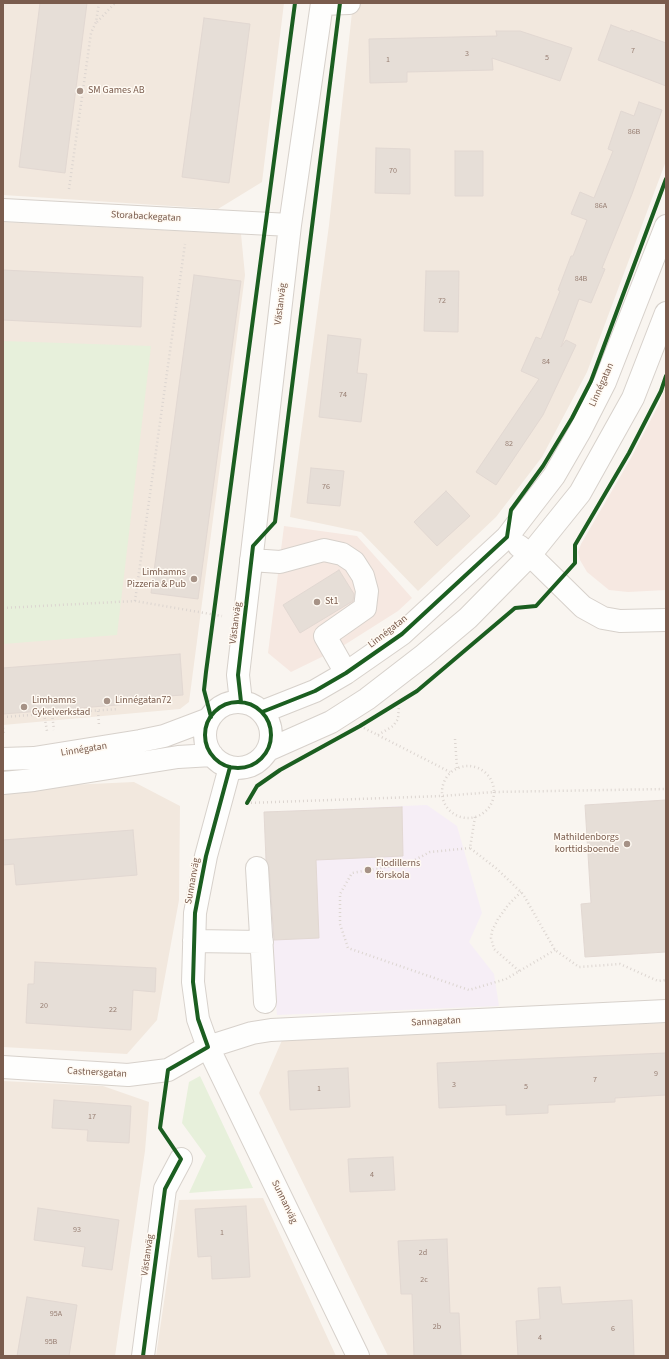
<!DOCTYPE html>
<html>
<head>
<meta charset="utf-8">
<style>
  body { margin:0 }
  #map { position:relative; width:669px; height:1359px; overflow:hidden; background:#f9f5f0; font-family:"Source Sans 3",sans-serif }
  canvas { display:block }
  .frame { position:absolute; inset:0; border:4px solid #7a5c4d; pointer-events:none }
</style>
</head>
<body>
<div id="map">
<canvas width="669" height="1359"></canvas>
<div class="frame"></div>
</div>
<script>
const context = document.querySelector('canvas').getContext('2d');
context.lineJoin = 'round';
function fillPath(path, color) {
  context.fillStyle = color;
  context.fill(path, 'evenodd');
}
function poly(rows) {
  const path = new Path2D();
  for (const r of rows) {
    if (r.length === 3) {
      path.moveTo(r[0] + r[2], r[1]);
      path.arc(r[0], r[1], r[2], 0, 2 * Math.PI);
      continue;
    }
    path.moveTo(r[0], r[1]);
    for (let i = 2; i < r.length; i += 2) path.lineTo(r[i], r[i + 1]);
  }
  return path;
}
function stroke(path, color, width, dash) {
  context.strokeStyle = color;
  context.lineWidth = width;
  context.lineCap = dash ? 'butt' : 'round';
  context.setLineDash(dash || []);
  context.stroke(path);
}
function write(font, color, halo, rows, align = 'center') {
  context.font = font + ' "Source Sans 3",sans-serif';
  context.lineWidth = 3;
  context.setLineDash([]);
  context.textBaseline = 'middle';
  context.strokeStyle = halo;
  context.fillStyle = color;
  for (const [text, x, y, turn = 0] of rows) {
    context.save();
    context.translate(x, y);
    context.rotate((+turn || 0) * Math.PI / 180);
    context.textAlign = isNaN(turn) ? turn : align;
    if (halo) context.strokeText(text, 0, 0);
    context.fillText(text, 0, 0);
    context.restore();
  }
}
const residential = poly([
  [3,3,284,3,262,182,218,209,3,195],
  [353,3,666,3,666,161,587,372,542,457,496,517,418,591,361,532,290,517,329,225],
  [3,222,241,234,245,275,189,702,180,709,3,725],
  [134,782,180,806,179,900,157,1020,127,1054,3,1047,3,788],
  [666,1023,666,1356,388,1356,259,1093,283,1038],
  [3,1081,103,1086,149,1102,145,1151,115,1356,3,1356],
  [263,1198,336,1356,156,1356,179,1200]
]);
const commercial = poly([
  [666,384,666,590,628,592,609,590,587,572,580,560,578,552,581,544,631,458,660,402],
  [284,526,357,536,412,598,398,611,338,649,291,672,268,653]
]);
const education = poly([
  [427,805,457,826,482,913,469,942,494,974,499,1006,277,1015,269,940,264,812]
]);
const green = poly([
  [3,341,151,346,117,635,3,644],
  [200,1076,253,1188,189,1193,206,1156,182,1123,189,1082]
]);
const building = poly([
  [40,3,87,3,65,173,19,167,40,3],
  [204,18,250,24,229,183,182,177,204,18],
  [611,25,630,32,631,30,666,43,666,86,598,60,611,25],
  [496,31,520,31,572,48,560,81,492,58,493,70,407,72,407,82,370,83,369,39,497,36,496,31],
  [639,102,662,110,632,194,602,268,605,269,591,303,579,299,561,347,566,340,576,345,543,415,496,485,476,472,539,379,521,371,536,337,541,339,560,291,558,290,571,256,573,256,587,220,571,214,580,192,594,198,613,151,608,149,621,111,634,116,639,102],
  [376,148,410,149,410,194,375,193,376,148],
  [455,151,483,151,483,196,455,196,455,151],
  [3,270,143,277,141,327,3,320,3,270],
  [426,271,459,271,458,332,424,331,426,271],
  [194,275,241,281,198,599,151,593,194,275],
  [328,335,361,339,357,373,367,374,361,422,319,417,328,335],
  [311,468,344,471,340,506,307,503,311,468],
  [446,491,470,516,437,546,414,522,446,491],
  [339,570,354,594,353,601,300,633,283,605,339,570],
  [180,654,183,695,167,696,168,701,3,714,3,668,180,654],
  [666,800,666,952,585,957,581,904,591,903,585,805,666,800],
  [402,807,403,856,316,860,319,938,274,940,269,867,266,860,264,812,402,807],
  [133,830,137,875,16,885,14,864,3,865,3,840,133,830],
  [35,962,156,968,155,992,133,990,131,1030,26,1023,28,984,34,984,35,962],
  [666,1053,666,1095,615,1098,615,1102,548,1105,548,1113,506,1115,506,1105,439,1108,437,1063,666,1053],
  [348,1068,350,1107,290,1110,288,1071,348,1068],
  [54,1100,131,1106,129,1143,87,1141,88,1130,52,1128,54,1100],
  [393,1157,395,1190,350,1192,348,1159,393,1157],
  [246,1206,250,1277,212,1279,211,1256,198,1257,195,1209,246,1206],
  [38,1208,119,1220,112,1270,82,1266,85,1247,34,1240,38,1208],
  [447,1239,450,1313,459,1313,461,1356,414,1356,412,1294,401,1294,398,1241,447,1239],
  [560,1287,562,1304,632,1300,634,1356,518,1356,516,1321,540,1319,538,1288,560,1287],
  [27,1297,77,1305,69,1356,17,1356,27,1297]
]);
const path = poly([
  [97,22,115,3],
  [69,189,91,33,96,22,99,3],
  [135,601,185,244],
  [3,608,135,601,222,616],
  [98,711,99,725],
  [44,714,47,731],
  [52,714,54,730],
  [3,717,118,709],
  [3,728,4,735],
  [364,728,450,772],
  [378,735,393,726,398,719,399,705],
  [455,739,457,768],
  [468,792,26],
  [247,803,442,796,494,792,666,789],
  [475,817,470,848,497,869,523,894,555,950,579,967,620,964,658,981,666,980],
  [470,848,430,852,409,863,352,873,340,894,340,924,348,948,469,990,506,979,555,950],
  [519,971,494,949,491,938,492,931,498,919,508,905,521,892]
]);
const minor = poly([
  [322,4,349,3],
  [3,210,290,225],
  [519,546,530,555,583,607,603,618,620,621,666,620],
  [251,560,280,562,324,550,342,554,354,562,363,576,367,591,365,608,325,636,346,673],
  [241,702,238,675,290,225,322,3],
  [238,735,33],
  [262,712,315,691,346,673,402,634,507,537,554,476,580,431,605,382,666,226],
  [268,750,331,722,367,699,424,655,468,618,530,555,580,493,633,398,666,313],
  [3,759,34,758,140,741,164,736,209,719],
  [230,767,206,856,195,913,193,982,198,1019,208,1047,358,1356],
  [3,783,34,780,178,757,212,755],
  [257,868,265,1002],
  [194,941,262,942],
  [3,1067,128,1075,168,1070,208,1047,252,1033,271,1030,666,1011],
  [143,1356,165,1189,181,1159]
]);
const cycleway = poly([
  [241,702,238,675,253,546,275,522,340,3],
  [238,735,33],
  [262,712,315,691,346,673,402,634,507,537,511,510,543,466,572,418,591,381,666,179],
  [211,717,204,690,206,672,295,3],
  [247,803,257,786,280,770,360,726,417,691,515,608,536,606,575,563,575,545,629,453,661,391,666,376],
  [143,1356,165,1189,181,1159,160,1128,168,1070,208,1047,198,1019,193,982,195,913,206,856,230,767]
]);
const markers = [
  [80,91,4,"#a69286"],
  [194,579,4,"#a69286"],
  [317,602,4,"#a69286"],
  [107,701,4,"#a69286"],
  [24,707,4,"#a69286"],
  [627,844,4,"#a69286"],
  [368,870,4,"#a69286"]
];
const numberNames = [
  ["7",633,51],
  ["3",467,54],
  ["5",547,58],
  ["1",388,60],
  ["86B",634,132],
  ["70",393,171],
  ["86A",601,206],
  ["84B",581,279],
  ["72",442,301],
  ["84",546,362],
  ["74",343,395],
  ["82",509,444],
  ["76",326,487],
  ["20",44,1006],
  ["22",113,1010],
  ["9",656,1074],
  ["7",595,1080],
  ["3",454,1085],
  ["5",526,1087],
  ["1",319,1089],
  ["17",92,1117],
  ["4",372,1175],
  ["93",77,1230],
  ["1",222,1233],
  ["2d",423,1253],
  ["2c",424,1280],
  ["95A",56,1314],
  ["2b",437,1327],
  ["6",613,1329],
  ["4",540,1338],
  ["95B",51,1342]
];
const poiNames = [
  ["SM Games AB",88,91],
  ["Limhamns",186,573,"right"],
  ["Pizzeria & Pub",186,585,"right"],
  ["St1",325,602],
  ["Limhamns",32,701],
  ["Cykelverkstad",32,713],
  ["Linnégatan72",115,701],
  ["Mathildenborgs",619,838,"right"],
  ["korttidsboende",619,850,"right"],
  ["Flodillerns",376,864],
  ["förskola",376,876]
];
const streetNames = [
  ["Storabackegatan",146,217,3],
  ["Västanväg",281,304,-83],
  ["Linnégatan",602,385,-66],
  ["Västanväg",236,623,-83],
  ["Linnégatan",388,632,-38],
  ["Linnégatan",84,750,-9],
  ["Sunnanväg",193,881,-80],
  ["Sannagatan",436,1022,-3],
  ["Castnersgatan",97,1073,3],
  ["Sunnanväg",284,1202,64],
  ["Västanväg",148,1255,-82]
];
fillPath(residential, '#f2e8de');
fillPath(commercial, '#f6e8e1');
fillPath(education, '#f6eef6');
fillPath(green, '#e7f0db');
fillPath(building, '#e6ded7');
stroke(building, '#e2d8d2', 1);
stroke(minor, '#d7d1cb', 24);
stroke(path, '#dcd5d0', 2.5, [1, 3]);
stroke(minor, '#fefefd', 22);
stroke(cycleway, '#1b5e20', 4);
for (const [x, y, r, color] of markers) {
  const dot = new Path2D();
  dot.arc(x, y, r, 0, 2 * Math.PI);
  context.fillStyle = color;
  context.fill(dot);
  stroke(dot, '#fffaf3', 1.5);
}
write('8px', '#977e72', null, numberNames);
write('10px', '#7a5c4d', '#fffaf3', poiNames, 'left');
write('10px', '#7a5c4d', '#fffaf3', streetNames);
</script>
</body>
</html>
